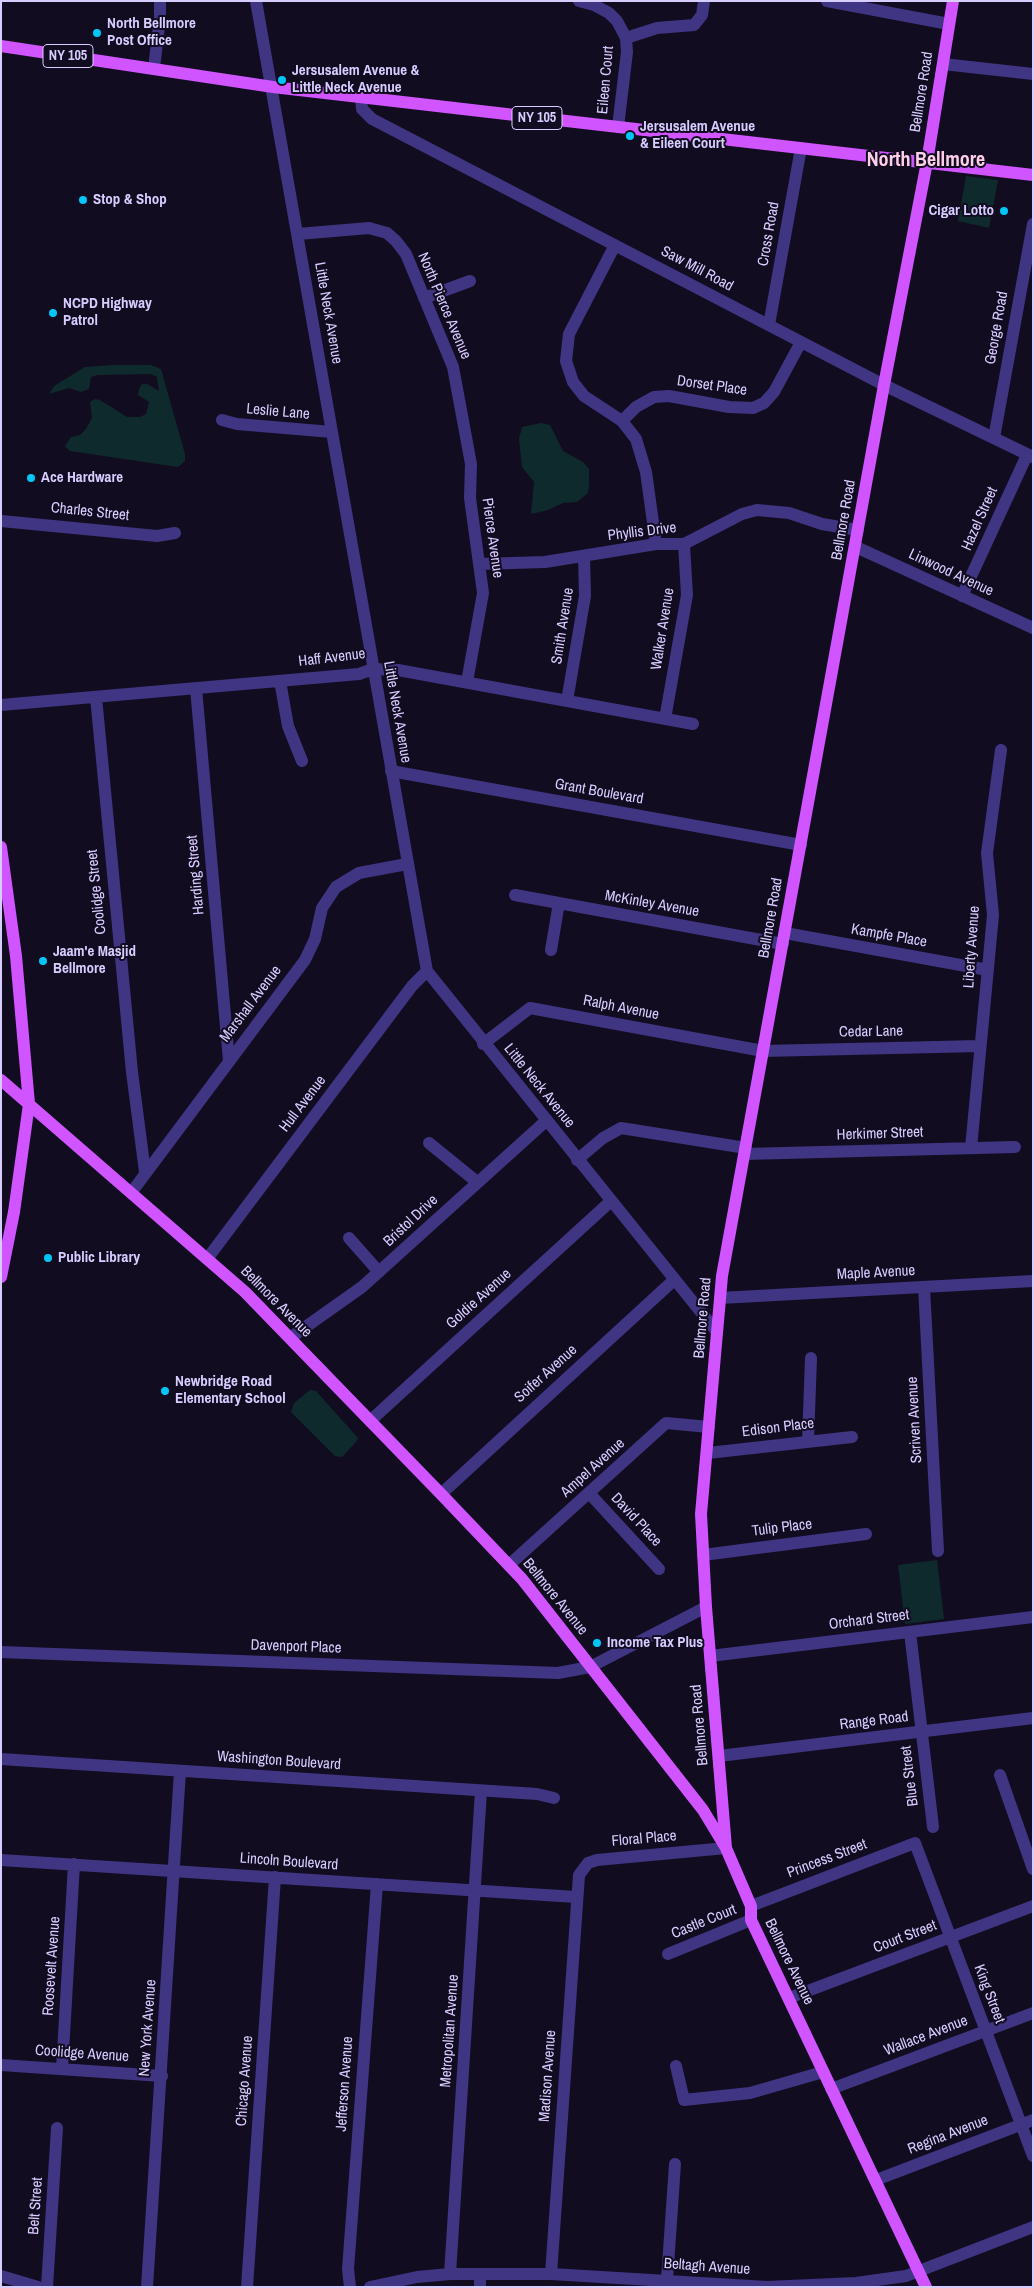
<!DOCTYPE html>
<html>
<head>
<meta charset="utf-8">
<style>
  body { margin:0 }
  #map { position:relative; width:1034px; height:2288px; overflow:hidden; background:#120c21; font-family:"Archivo Narrow",sans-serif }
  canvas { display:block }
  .frame { position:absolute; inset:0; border:2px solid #d8cdff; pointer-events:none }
</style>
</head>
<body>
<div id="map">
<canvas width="1034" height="2288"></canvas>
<div class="frame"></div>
</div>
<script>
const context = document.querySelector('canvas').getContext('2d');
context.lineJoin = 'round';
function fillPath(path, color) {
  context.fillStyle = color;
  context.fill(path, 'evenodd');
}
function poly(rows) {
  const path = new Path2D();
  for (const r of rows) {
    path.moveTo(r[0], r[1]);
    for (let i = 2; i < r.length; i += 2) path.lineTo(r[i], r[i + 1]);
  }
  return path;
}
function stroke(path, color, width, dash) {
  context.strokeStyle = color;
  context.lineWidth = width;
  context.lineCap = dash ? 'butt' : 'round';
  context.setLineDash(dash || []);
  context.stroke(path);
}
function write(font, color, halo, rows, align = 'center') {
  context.font = font + ' "Archivo Narrow",sans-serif';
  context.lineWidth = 4;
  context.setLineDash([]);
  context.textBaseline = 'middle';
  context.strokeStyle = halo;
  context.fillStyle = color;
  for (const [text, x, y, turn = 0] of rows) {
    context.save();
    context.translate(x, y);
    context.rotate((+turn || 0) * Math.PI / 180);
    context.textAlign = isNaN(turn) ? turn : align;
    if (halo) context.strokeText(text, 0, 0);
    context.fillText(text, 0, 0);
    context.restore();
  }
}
const green = poly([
  [966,176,998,180,989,228,958,221],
  [112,365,151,365,161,369,185,454,185,461,178,467,70,451,65,446,71,437,80,435,86,429,92,418,90,402,95,399,100,400,127,417,140,417,146,414,149,402,138,395,139,389,142,384,147,384,159,391,157,377,150,374,97,375,91,377,89,389,81,392,69,388,49,394,54,386,85,367],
  [541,423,550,425,563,451,583,462,589,469,589,485,588,493,577,502,563,503,548,510,531,514,534,482,522,467,519,439,522,427],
  [310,1390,316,1391,358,1438,356,1442,342,1457,335,1456,291,1412,294,1403],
  [937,1560,944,1619,905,1624,898,1565]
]);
const minor = poly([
  [256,1,427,971,717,1332],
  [579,1,594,5,609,13,617,21,626,38,627,52,618,127],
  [827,1,949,24],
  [626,38,657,28,694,25,702,15,704,1],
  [943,64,1033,74],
  [154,68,160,18,160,1],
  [361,97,362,109,372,119,884,385,1033,457],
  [298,234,369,228,387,233,396,241,406,254,453,367,471,464,470,498,483,593,467,682],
  [615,245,569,334,566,361,573,382,584,396,622,421,636,439,646,472,656,544],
  [424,298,470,281],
  [769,325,801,148],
  [222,420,237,424,332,432],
  [622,421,636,407,654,397,669,396,729,407,753,408,764,403,774,392,801,342],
  [994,438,1033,224],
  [1,521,157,536,175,533],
  [856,547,1033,628],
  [480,564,545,562,656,544,684,544,742,514,757,510,789,513,822,524,858,530],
  [962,596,1027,455],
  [280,681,288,726,302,761],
  [196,688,229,1061],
  [96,697,132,1072,145,1172],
  [567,701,585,596,584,556],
  [1,705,359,674,373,669,398,670,693,724],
  [665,719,687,595,684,544],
  [391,771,801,845],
  [515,895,783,944],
  [785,933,988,970],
  [551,950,559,903],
  [483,1044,530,1008,763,1051,980,1046],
  [429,1143,477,1182],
  [971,1148,993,915,987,853,1001,750],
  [745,1154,1015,1147],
  [577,1160,603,1138,621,1128,746,1148],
  [131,1193,305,960,315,939,322,908,336,887,359,873,407,864],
  [349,1238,379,1272],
  [207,1259,412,986,427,971],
  [924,1287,938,1551],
  [720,1298,1033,1281],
  [290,1338,362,1287,547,1120],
  [370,1421,611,1201],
  [808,1441,811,1358],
  [708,1453,852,1437],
  [589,1493,659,1569],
  [441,1494,674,1280],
  [703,1555,866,1534],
  [509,1565,666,1423,709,1427],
  [910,1632,933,1827],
  [1,1652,558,1673,590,1667,706,1607],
  [710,1656,1033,1617],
  [719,1756,1033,1718],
  [1,1759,537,1794,554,1798],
  [1000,1775,1033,1869],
  [1,1860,576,1897],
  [751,1906,915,1843,1033,2156],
  [668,1954,751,1920],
  [789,1998,1033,1906],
  [1,2065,162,2076],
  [676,2066,684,2100,750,2093,823,2072],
  [62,2069,74,1864],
  [831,2089,1033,2013],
  [876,2180,1033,2120],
  [450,2274,481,1791],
  [551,2274,579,1875,588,1863,597,1860,726,1848],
  [1,2276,38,2287],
  [667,2280,675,2164],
  [47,2287,57,2128],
  [147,2287,180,1771],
  [247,2287,275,1877],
  [350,2287,348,2269,377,1884],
  [370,2287,417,2277,450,2274,551,2274,767,2287,856,2283,906,2276,1033,2227],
  [480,2287,480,2274]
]);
const major = poly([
  [1,46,273,87,1033,175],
  [1,847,16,956,29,1104,14,1212,1,1277],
  [1,1080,245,1292,441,1494,522,1579,703,1810,726,1848,751,1906,751,1920,926,2287],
  [726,1848,706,1607,701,1514,722,1276,884,385,927,162,953,1]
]);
const markers = [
  [97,33,5,"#00c6f8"],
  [282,80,5,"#00c6f8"],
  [630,136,5,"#00c6f8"],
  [83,200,5,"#00c6f8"],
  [1004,211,5,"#00c6f8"],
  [53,313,5,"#00c6f8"],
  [31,478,5,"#00c6f8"],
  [43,961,5,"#00c6f8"],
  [48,1258,5,"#00c6f8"],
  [165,1391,5,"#00c6f8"],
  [597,1643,5,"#00c6f8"]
];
const shields = [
  [68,56,50],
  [537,118,50]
];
const shieldNames = [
  ["NY 105",68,56],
  ["NY 105",537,118]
];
const poiNames = [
  ["North Bellmore",107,24],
  ["Post Office",107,41],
  ["Jersusalem Avenue &",292,71],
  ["Little Neck Avenue",292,88],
  ["Jersusalem Avenue",640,127],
  ["& Eileen Court",640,144],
  ["Stop & Shop",93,200],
  ["Cigar Lotto",994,211,"right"],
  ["NCPD Highway",63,304],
  ["Patrol",63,321],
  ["Ace Hardware",41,478],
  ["Jaam'e Masjid",53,952],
  ["Bellmore",53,969],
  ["Public Library",58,1258],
  ["Newbridge Road",175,1382],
  ["Elementary School",175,1399],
  ["Income Tax Plus",607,1643]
];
const streetNames = [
  ["Eileen Court",606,80,-85],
  ["Bellmore Road",922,92,-81],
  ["Cross Road",769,234,-80],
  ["Saw Mill Road",697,269,28],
  ["North Pierce Avenue",444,306,67],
  ["Little Neck Avenue",328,313,80],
  ["George Road",997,328,-80],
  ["Dorset Place",712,386,8],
  ["Leslie Lane",278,412,5],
  ["Charles Street",90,512,6],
  ["Hazel Street",980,519,-66],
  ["Bellmore Road",844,520,-80],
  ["Phyllis Drive",642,532,-7],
  ["Pierce Avenue",492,538,82],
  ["Linwood Avenue",951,573,25],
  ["Smith Avenue",563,626,-81],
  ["Walker Avenue",663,629,-81],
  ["Haff Avenue",332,658,-7],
  ["Little Neck Avenue",397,712,80],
  ["Grant Boulevard",599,792,10],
  ["Harding Street",196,875,-95],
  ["Coolidge Street",97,892,-96],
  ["McKinley Avenue",652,904,10],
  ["Bellmore Road",771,918,-80],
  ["Kampfe Place",889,936,10],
  ["Liberty Avenue",972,947,-86],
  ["Marshall Avenue",251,1004,-53],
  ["Ralph Avenue",621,1008,11],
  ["Cedar Lane",871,1032,-1],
  ["Little Neck Avenue",539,1086,51],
  ["Hull Avenue",303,1104,-53],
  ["Herkimer Street",880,1134,-2],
  ["Bristol Drive",411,1221,-43],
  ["Maple Avenue",876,1273,-3],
  ["Goldie Avenue",479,1299,-42],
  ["Bellmore Avenue",276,1302,45],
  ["Bellmore Road",703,1318,-85],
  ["Soifer Avenue",546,1374,-42],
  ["Scriven Avenue",915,1420,-93],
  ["Edison Place",778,1428,-7],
  ["Ampel Avenue",593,1468,-42],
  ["David Place",636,1520,47],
  ["Tulip Place",782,1528,-7],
  ["Bellmore Avenue",555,1597,51],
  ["Orchard Street",869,1620,-7],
  ["Davenport Place",296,1647,2],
  ["Range Road",874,1721,-7],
  ["Bellmore Road",700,1725,-95],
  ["Washington Boulevard",279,1761,4],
  ["Blue Street",910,1776,-97],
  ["Floral Place",644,1839,-5],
  ["Princess Street",827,1859,-21],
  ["Lincoln Boulevard",289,1862,4],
  ["Castle Court",704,1922,-22],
  ["Court Street",905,1937,-21],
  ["Bellmore Avenue",789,1962,64],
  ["Roosevelt Avenue",52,1966,-86],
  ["King Street",989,1994,69],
  ["New York Avenue",148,2028,-86],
  ["Metropolitan Avenue",450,2031,-86],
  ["Wallace Avenue",926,2036,-21],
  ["Coolidge Avenue",82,2054,4],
  ["Madison Avenue",548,2076,-86],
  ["Chicago Avenue",245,2081,-86],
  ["Jefferson Avenue",345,2084,-86],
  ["Regina Avenue",948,2135,-21],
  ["Belt Street",36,2206,-86],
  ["Beltagh Avenue",707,2267,4]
];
const districtNames = [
  ["North Bellmore",926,161]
];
fillPath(green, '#0f2a2c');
stroke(minor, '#403582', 12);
stroke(major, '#d054ff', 12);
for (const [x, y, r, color] of markers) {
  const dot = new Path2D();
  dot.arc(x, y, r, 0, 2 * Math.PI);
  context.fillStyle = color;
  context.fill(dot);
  stroke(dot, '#120c21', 2);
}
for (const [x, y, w] of shields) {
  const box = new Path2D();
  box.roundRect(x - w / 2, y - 11.5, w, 23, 4);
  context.fillStyle = '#120c21';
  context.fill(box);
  stroke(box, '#d8cdff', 1);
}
write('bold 14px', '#d8cdff', null, shieldNames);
write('bold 15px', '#d8cdff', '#120c21', poiNames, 'left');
write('15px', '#d8cdff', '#120c21', streetNames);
write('bold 20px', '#ffcfe9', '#120c21', districtNames);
</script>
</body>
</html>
